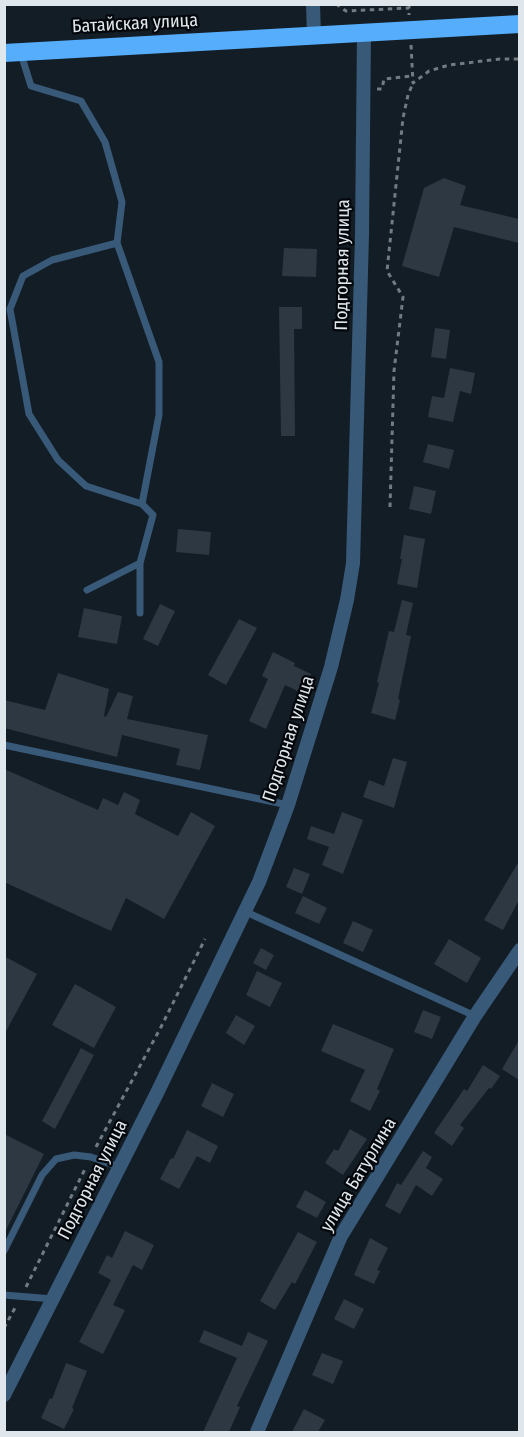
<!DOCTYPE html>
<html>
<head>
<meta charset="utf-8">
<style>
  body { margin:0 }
  #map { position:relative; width:524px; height:1437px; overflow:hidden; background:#131d26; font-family:"Fira Sans Condensed",sans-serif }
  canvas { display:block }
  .frame { position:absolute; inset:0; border:6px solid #dfe6ec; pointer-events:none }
</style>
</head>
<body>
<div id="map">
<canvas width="524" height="1437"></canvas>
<div class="frame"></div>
</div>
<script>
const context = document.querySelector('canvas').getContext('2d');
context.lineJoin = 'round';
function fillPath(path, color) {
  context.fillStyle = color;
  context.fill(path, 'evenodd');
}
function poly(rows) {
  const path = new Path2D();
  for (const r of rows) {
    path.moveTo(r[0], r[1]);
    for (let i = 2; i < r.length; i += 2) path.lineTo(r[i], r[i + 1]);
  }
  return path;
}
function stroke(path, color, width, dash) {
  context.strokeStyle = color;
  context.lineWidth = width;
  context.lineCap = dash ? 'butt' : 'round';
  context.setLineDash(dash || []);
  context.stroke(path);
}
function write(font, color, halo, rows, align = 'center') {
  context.font = font + ' "Fira Sans Condensed",sans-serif';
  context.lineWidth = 4.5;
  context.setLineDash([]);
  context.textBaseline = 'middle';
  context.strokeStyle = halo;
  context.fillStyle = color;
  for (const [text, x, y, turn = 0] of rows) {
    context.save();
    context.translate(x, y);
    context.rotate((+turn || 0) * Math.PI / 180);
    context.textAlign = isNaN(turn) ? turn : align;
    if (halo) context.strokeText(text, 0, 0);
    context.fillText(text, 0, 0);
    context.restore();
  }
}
const building = poly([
  [444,178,466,186,460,205,519,219,519,243,454,227,439,277,402,266,424,188],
  [284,248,317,249,316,277,282,276],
  [279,307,302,307,302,329,294,329,295,436,281,436],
  [435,328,450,330,446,359,431,357],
  [450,368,475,373,471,394,460,391,453,422,428,417,432,396,444,398],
  [428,444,454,450,449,469,423,462],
  [414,486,436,491,431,514,409,509],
  [178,529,211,532,209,555,176,552],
  [404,535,425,539,417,588,397,584,402,559,400,559],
  [402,600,413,603,406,635,411,636,398,699,400,700,395,720,371,713,379,683,377,682,389,631,394,632],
  [160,604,175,611,158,646,143,639],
  [84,608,122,616,117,644,78,637],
  [239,619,257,628,226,685,208,675],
  [273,652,295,663,294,666,311,674,302,693,285,685,266,729,249,721,268,679,262,676],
  [58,673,109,689,104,716,106,717,118,692,133,696,127,719,208,735,200,770,176,765,180,749,122,735,117,757,4,728,4,700,45,710],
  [393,758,407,762,394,808,363,797,369,780,384,786],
  [4,769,98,810,103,798,118,805,124,792,140,800,135,814,178,836,191,812,215,826,164,919,126,898,111,931,4,882],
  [342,812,363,820,343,874,322,865,329,847,307,839,311,826,334,834],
  [519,861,519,900,503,930,484,920],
  [294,868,310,874,302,894,286,887],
  [303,896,327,908,319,924,295,913],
  [353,921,373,930,363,952,343,943],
  [449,939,481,958,467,983,434,964],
  [261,948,274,955,266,970,253,963],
  [4,956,37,974,4,1035],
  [257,971,282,983,270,1007,246,995],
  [75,984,116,1007,94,1048,52,1025],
  [423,1010,441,1017,432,1039,414,1032],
  [236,1015,255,1026,244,1045,226,1033],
  [333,1024,394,1049,377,1089,380,1091,370,1111,350,1101,365,1070,321,1051],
  [519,1040,519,1080,502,1069],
  [81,1048,94,1055,55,1129,42,1121],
  [483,1065,500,1076,491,1089,489,1088,460,1125,464,1128,452,1146,434,1133,464,1089,467,1091],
  [212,1083,234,1094,223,1117,201,1106],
  [350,1129,367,1139,343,1175,325,1163,334,1149,338,1151],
  [187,1130,218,1146,210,1163,197,1156,179,1189,160,1179,171,1158,173,1159],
  [4,1134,44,1154,4,1234],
  [423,1151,432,1157,426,1168,443,1179,432,1196,416,1185,400,1214,385,1206,397,1183,401,1185],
  [305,1190,326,1202,317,1218,296,1207],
  [125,1231,154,1245,142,1270,133,1265,113,1305,125,1310,103,1354,79,1342,111,1280,98,1273,107,1255,112,1258],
  [298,1232,317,1242,295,1284,292,1282,275,1310,260,1301],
  [370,1238,388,1248,377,1270,380,1271,374,1284,354,1275],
  [344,1299,364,1309,354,1329,334,1319],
  [204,1330,242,1346,248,1332,268,1341,237,1406,240,1407,229,1432,203,1432,237,1358,199,1342],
  [322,1353,343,1361,333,1384,312,1375],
  [66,1363,87,1371,72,1408,74,1409,64,1429,41,1418,50,1398,52,1399],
  [304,1409,325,1420,318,1432,292,1432]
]);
const path = poly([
  [336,4,346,11,409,8],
  [409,4,409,15],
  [411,45,413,83,429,71,449,65,500,59,520,59],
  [377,89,382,89,384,79,412,76],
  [390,507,394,371,403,297,387,271,403,118,408,95,413,83],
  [96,1147,161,1027,205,939],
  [26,1287,86,1167],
  [4,1328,16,1306]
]);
const lane = poly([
  [21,54,31,86,81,101,105,142,122,202,117,243,52,260,23,276,10,309,29,414,58,460,86,486,142,504,153,515,140,563,140,613],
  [117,243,159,362,159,415,142,504],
  [87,590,140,563],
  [4,745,288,805],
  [246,912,475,1016],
  [4,1251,42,1175,56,1159,74,1155,91,1157,119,1167],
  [4,1295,53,1299]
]);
const street = poly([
  [313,4,314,36],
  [4,1395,157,1093,259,882,288,805,331,667,347,600,353,563,362,235,364,33],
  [257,1432,341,1236,475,1016,520,950]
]);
const highway = poly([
  [4,53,520,24]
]);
const streetNames = [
  ["Батайская улица",135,24,-3],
  ["Подгорная улица",343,265,-89],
  ["Подгорная улица",289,739,-72],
  ["улица Батурлина",359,1175,-59],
  ["Подгорная улица",93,1180,-63]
];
fillPath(building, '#2d3842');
stroke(path, '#727b82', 3, [4.5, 4.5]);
stroke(lane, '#385978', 7);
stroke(street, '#385978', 14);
stroke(highway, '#55adfb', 18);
write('18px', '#dfe6ec', '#04070b', streetNames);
</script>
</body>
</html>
